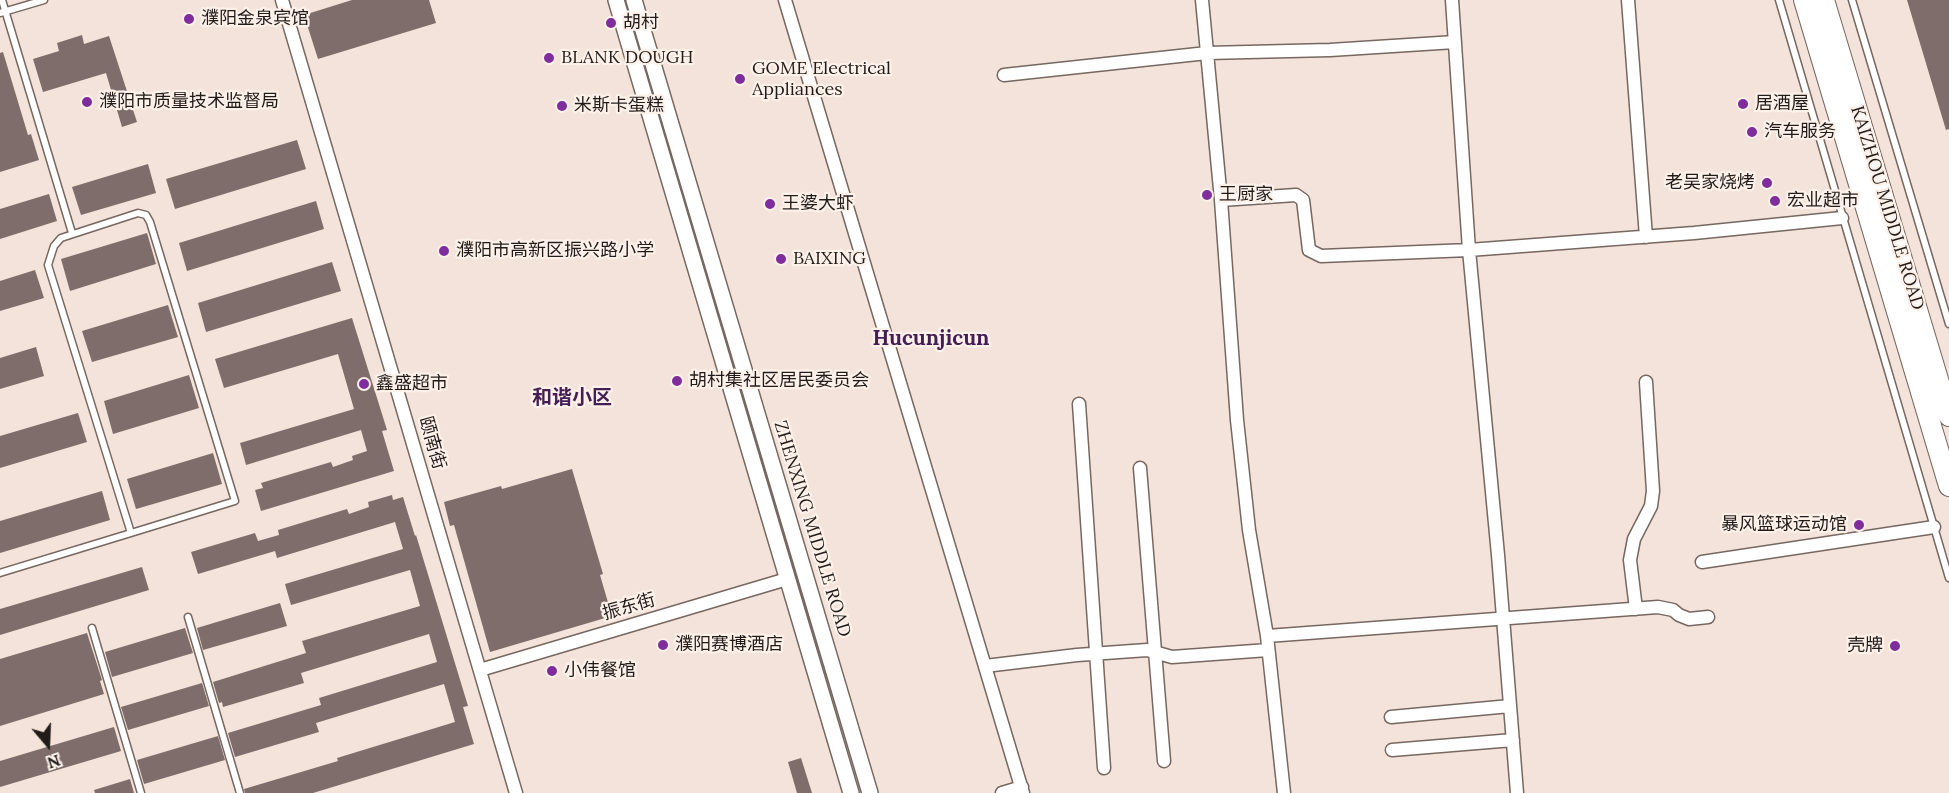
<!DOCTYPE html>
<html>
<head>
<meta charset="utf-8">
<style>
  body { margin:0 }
  #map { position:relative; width:1949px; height:793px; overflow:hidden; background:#f3e3da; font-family:Lora,serif }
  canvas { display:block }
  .north { position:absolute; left:18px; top:715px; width:60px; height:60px; -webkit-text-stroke:4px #fef1ea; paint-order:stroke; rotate:161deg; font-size:16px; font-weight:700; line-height:24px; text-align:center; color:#221c19 }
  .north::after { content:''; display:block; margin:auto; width:21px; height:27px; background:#221c19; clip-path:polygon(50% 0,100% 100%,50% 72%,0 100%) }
</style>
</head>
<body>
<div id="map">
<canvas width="1949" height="793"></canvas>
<div class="north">N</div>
</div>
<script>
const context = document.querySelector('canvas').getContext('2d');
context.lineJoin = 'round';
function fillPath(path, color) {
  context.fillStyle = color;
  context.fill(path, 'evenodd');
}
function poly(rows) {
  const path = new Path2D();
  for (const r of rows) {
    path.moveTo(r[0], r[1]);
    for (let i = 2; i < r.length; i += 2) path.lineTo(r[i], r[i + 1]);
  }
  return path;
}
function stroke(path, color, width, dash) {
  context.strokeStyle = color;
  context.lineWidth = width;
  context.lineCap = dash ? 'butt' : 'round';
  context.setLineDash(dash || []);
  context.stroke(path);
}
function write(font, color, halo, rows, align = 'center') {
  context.font = font + ' Lora,"Noto Sans SC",serif';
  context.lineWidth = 4.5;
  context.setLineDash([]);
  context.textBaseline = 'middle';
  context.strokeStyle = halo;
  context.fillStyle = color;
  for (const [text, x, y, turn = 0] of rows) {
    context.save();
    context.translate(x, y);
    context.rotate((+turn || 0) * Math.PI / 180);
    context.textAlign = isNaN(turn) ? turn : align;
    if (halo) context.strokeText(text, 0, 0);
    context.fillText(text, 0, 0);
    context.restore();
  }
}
const building = poly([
  [352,0,429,0,436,23,318,59,304,15],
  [1907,0,1949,0,1949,129,1946,130],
  [82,35,84,44,109,36,137,122,122,127,106,73,43,92,33,59,59,51,57,43],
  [3,52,28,135,31,134,39,160,0,172,0,53],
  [297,140,306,169,175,209,166,179],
  [148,164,156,193,81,215,72,187],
  [49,194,57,221,0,239,0,209],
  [316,201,324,229,187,271,179,243],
  [147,233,156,264,70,291,61,259],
  [332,262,341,291,206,332,198,303],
  [35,270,44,298,0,311,0,281],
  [168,305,178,337,92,362,82,331],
  [352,318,387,430,382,431,394,471,261,511,255,490,263,488,261,483,331,462,333,467,353,460,352,456,367,451,361,430,246,465,240,443,354,409,338,354,224,388,215,359],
  [36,347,44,376,0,389,0,358],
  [189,375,199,408,113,434,104,401],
  [78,413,87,442,0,468,0,436],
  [213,453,222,484,136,509,127,479],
  [572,469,603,574,600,575,612,616,490,652,454,525,450,526,444,502,501,486,502,489],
  [102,491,110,520,0,553,0,521],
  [392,495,393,500,403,497,415,536,416,535,468,706,463,707,474,744,313,793,245,793,244,789,338,761,337,758,455,722,444,684,316,723,319,732,235,757,228,733,321,705,319,698,437,662,429,634,301,673,304,683,223,707,222,702,219,703,213,682,306,653,302,641,420,606,410,570,291,605,285,584,403,549,395,522,277,558,275,551,198,574,191,552,255,533,258,541,279,535,278,530,347,509,349,514,369,507,368,502],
  [142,567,149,590,0,635,0,609],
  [280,603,287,626,203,650,197,628],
  [185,628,193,653,112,677,105,652],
  [87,633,102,680,100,681,104,694,0,726,0,659],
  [202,683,209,706,128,730,121,707],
  [114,727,121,751,0,787,0,761],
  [218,736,225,760,144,784,137,760],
  [801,758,812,793,797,793,788,762],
  [130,779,134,793,95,793,94,790]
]);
const service = poly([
  [2,0,72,233],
  [1779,0,1949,578],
  [1852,0,1949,324],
  [0,13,44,0],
  [0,573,131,533,235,501,150,222,146,215,138,213,61,238,54,246,48,265,131,533],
  [188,617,240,793],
  [92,628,141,793]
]);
const minor = poly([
  [282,0,516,793],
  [785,0,1023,793],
  [1202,0,1221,200,1237,420,1249,530,1267,636,1284,793],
  [1452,0,1469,250,1498,555,1517,793],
  [1628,0,1646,237],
  [1004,75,1207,53,1330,50,1455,42],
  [1221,200,1296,195,1303,200,1309,250,1321,256,1469,250,1694,233,1842,218],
  [1079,404,1104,768],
  [1140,468,1164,761],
  [1702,562,1934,527],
  [1636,609,1630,560,1634,539,1651,506,1653,491,1646,382],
  [1267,636,1658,607,1673,610,1679,615,1689,619,1708,617],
  [985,666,1077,655,1147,650,1172,657,1268,650],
  [480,670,787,579],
  [1391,717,1510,706],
  [1392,750,1513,740],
  [1002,793,1022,787]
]);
const tertiary = poly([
  [616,0,851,793],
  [634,0,870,793]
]);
const primary = poly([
  [1804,0,1949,486],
  [1824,0,1949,416]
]);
const markers = [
  [189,19,6,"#7f2d9d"],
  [611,23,6,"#7f2d9d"],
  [549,58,6,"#7f2d9d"],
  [740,79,6,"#7f2d9d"],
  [87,102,6,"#7f2d9d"],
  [1743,104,6,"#7f2d9d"],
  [562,106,6,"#7f2d9d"],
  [1752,132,6,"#7f2d9d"],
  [1767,183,6,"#7f2d9d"],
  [1207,195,6,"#7f2d9d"],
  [1775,201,6,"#7f2d9d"],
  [770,204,6,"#7f2d9d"],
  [444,251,6,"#7f2d9d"],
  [781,259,6,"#7f2d9d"],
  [677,381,6,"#7f2d9d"],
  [364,384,6,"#7f2d9d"],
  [1859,525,6,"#7f2d9d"],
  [663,645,6,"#7f2d9d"],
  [1895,646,6,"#7f2d9d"],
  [552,671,6,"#7f2d9d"]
];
const poiNames = [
  ["濮阳金泉宾馆",201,19],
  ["胡村",623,23],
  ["BLANK DOUGH",561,58],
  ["GOME Electrical",752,69],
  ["Appliances",752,90],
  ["濮阳市质量技术监督局",99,102],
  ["居酒屋",1755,104],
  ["米斯卡蛋糕",574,106],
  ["汽车服务",1764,132],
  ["老吴家烧烤",1755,183,"right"],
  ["王厨家",1219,195],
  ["宏业超市",1787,201],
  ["王婆大虾",782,204],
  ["濮阳市高新区振兴路小学",456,251],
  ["BAIXING",793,259],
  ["胡村集社区居民委员会",689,381],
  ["鑫盛超市",376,384],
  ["暴风篮球运动馆",1847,525,"right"],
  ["濮阳赛博酒店",675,645],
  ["壳牌",1883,646,"right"],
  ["小伟餐馆",564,671]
];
const streetNames = [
  ["KAIZHOU MIDDLE ROAD",1887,208,73],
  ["颐南街",432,443,74],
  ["ZHENXING MIDDLE ROAD",812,529,73],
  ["振东街",629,607,-16]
];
const neighbourhoodNames = [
  ["和谐小区",572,398]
];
const quarterNames = [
  ["Hucunjicun",931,339]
];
fillPath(building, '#7e6d6a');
stroke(service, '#766760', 9);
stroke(minor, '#766760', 15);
stroke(tertiary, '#766760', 18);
stroke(primary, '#766760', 22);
stroke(service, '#fff', 6);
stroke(minor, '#fff', 12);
stroke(tertiary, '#fff', 15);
stroke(primary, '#fff', 20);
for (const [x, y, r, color] of markers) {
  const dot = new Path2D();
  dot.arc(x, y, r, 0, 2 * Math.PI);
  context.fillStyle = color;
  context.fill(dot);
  stroke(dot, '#fef1ea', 2);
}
write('18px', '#221c19', '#fef1ea', poiNames, 'left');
write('18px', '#221c19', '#fef1ea', streetNames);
write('bold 20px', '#451e54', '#fef1ea', neighbourhoodNames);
write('bold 21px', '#451e54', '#fef1ea', quarterNames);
</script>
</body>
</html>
